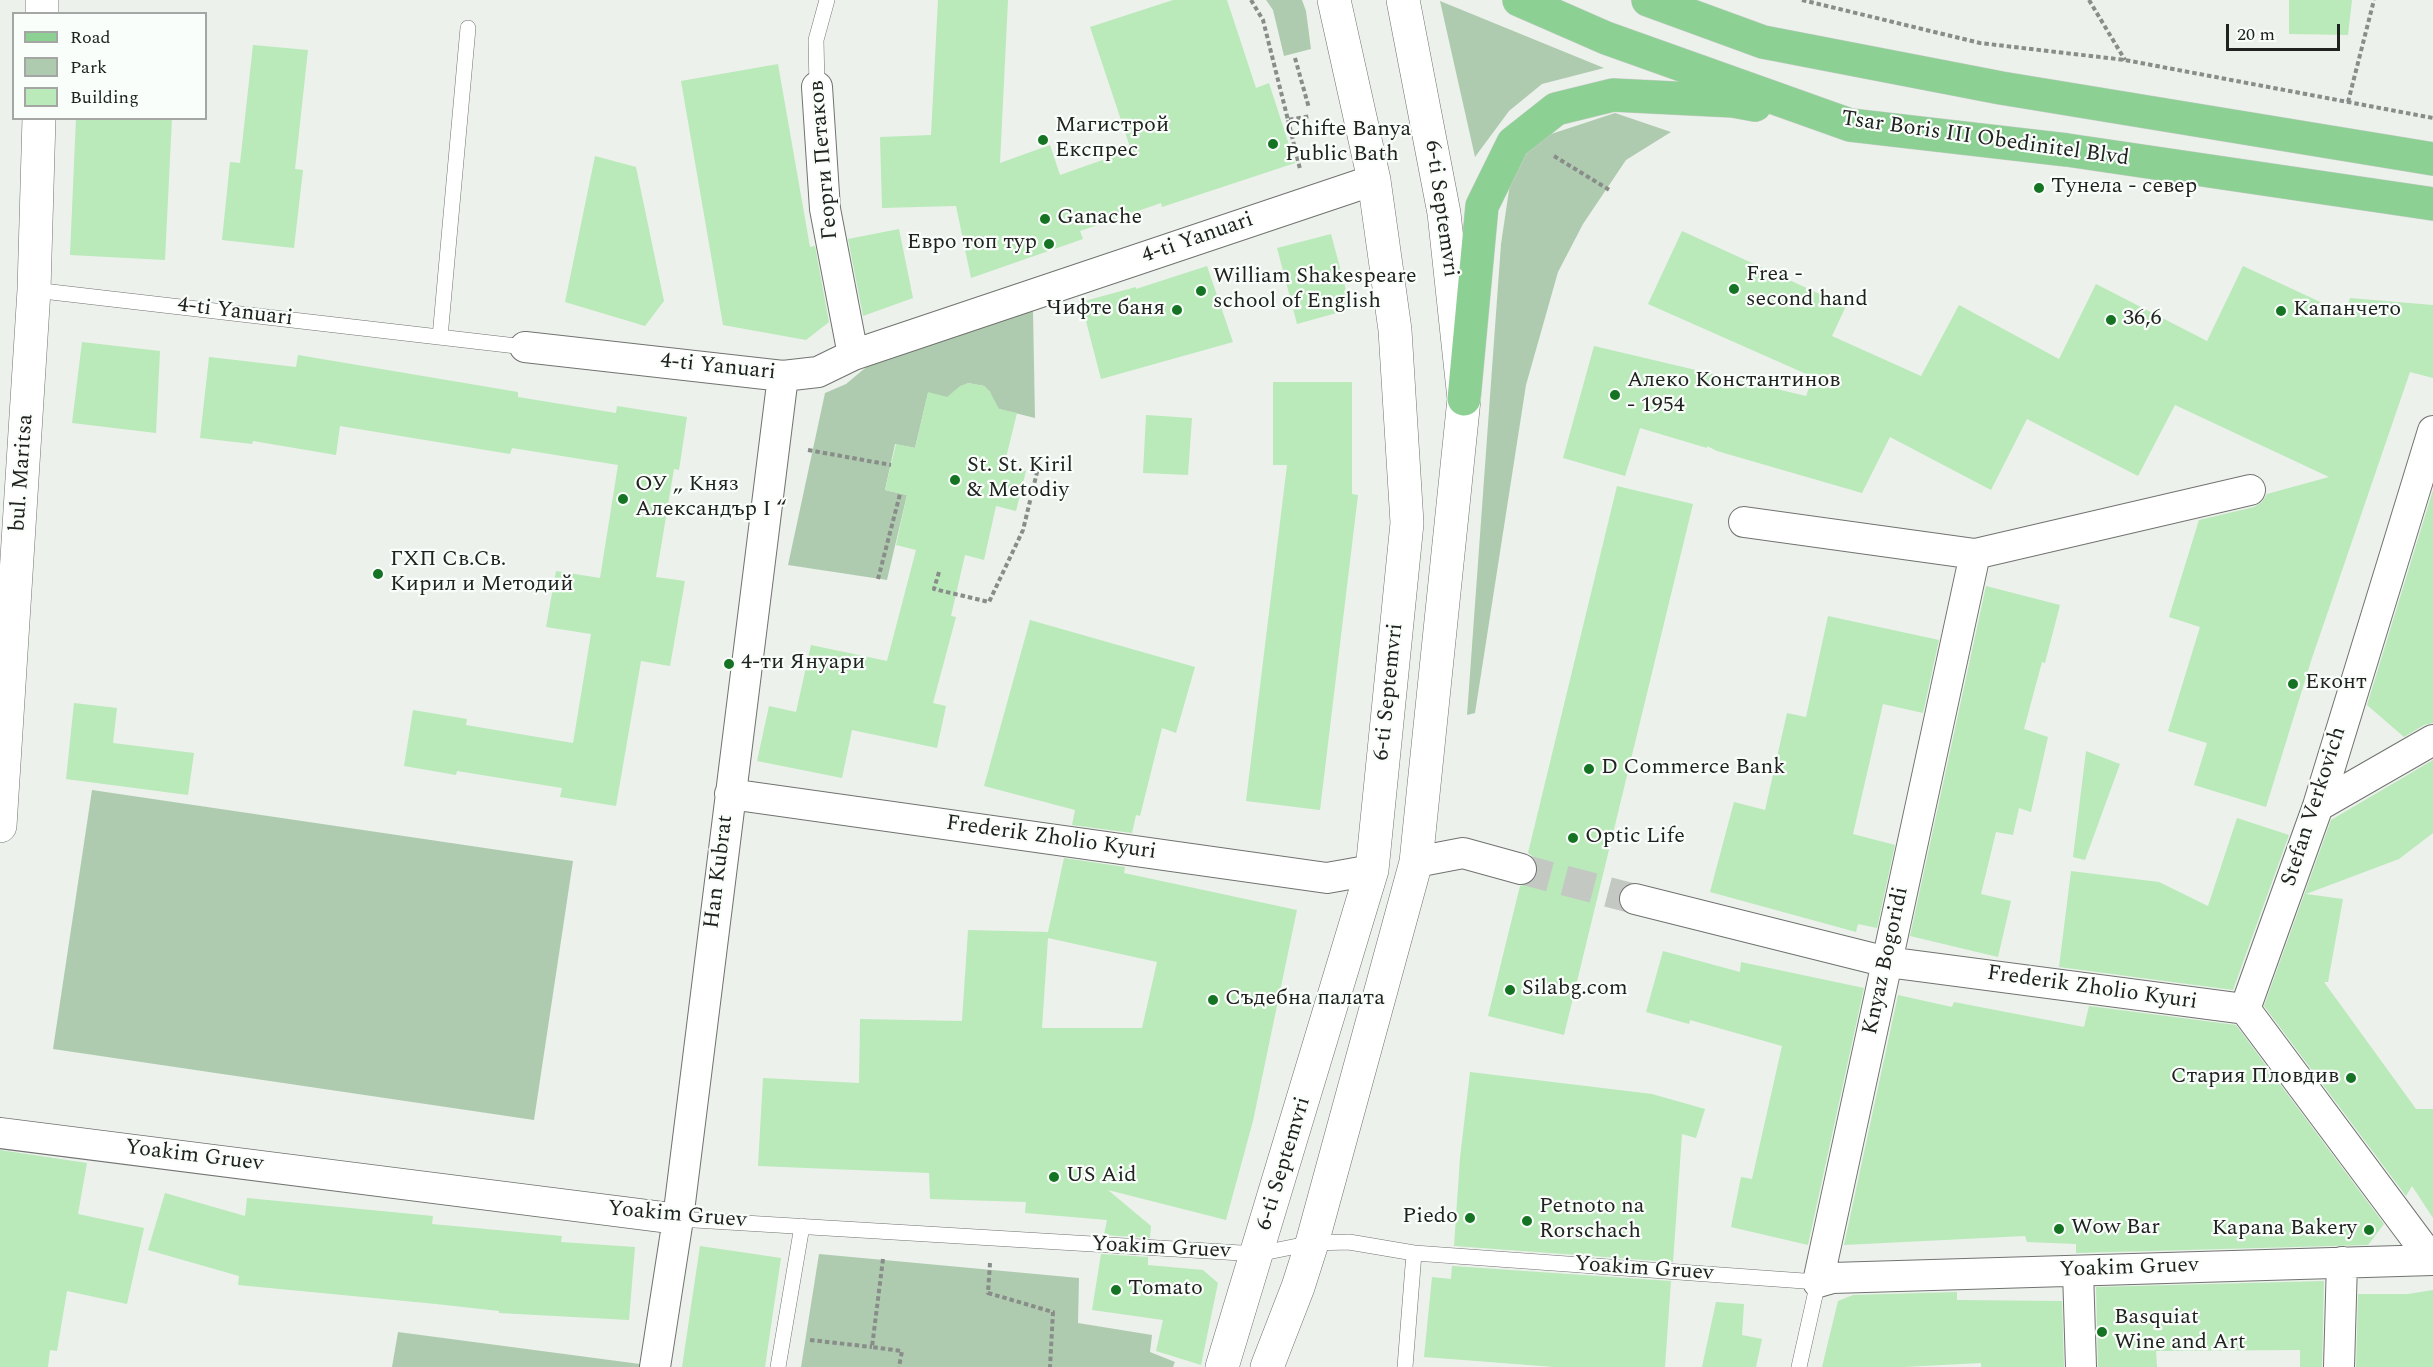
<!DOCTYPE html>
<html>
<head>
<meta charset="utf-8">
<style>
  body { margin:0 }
  #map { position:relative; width:2433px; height:1367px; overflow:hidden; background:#ecf1ec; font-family:Spectral,serif }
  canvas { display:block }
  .legend { position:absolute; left:12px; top:12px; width:195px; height:108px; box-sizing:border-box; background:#fafefa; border:2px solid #a3a6a3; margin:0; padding:8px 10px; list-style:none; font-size:18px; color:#202220 }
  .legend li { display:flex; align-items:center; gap:12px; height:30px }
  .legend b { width:30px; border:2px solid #a3a6a3 }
  .scale { position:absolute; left:2226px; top:24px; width:114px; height:27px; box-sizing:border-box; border:3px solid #202220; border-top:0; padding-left:8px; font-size:18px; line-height:21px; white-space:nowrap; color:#202220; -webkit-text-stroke:4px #fafefa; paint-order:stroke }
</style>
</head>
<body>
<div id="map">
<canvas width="2433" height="1367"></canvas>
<ul class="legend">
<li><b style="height:8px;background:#8cd093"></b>Road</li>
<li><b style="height:16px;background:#afcbaf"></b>Park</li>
<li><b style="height:16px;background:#bae9ba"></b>Building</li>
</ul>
<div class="scale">20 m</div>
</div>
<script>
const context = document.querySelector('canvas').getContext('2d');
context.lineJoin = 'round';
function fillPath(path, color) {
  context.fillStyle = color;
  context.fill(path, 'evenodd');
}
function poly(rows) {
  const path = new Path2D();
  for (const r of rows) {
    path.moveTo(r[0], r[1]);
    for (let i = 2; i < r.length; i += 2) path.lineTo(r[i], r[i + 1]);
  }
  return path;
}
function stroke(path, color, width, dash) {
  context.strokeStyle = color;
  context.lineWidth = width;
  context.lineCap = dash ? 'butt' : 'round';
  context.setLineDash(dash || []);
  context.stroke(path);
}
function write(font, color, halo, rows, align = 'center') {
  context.font = font + ' Spectral,serif';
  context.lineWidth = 4.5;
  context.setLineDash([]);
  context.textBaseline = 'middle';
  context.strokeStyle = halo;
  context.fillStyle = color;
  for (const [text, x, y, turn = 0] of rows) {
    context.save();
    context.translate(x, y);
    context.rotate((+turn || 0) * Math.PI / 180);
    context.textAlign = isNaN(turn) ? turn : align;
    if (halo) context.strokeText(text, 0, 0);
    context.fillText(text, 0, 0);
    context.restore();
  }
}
const green = poly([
  [1266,0,1302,0,1306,11,1311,49,1284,56,1273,10],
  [1440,1,1604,68,1542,84,1509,111,1475,157],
  [1615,113,1671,132,1626,160,1583,224,1558,272,1526,385,1475,713,1467,715,1501,244,1512,170,1542,137],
  [1033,311,1035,418,995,408,990,392,984,386,968,383,950,398,928,393,915,448,895,444,885,490,907,495,887,580,788,565,825,393,846,384,876,359],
  [92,790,573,861,534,1120,53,1049],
  [819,1254,1079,1278,1078,1323,1152,1335,1150,1352,1175,1362,1173,1367,801,1367],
  [398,1332,640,1364,640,1367,392,1367]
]);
const building = poly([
  [938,0,1008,0,1000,163,1050,145,1060,175,1131,150,1090,27,1173,0,1227,0,1256,88,1269,83,1295,163,1162,207,1161,203,1080,231,1083,239,971,278,956,206,882,208,880,137,931,135],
  [2289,0,2352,0,2348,35,2289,34],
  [253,45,308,50,295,169,303,170,294,248,222,240,230,162,240,163],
  [778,64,810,247,815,246,829,322,806,340,723,325,681,81],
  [76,118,172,118,165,260,70,255],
  [595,156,636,167,664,301,645,326,565,302],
  [899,229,913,298,863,316,848,239],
  [1682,231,1846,306,1832,336,1921,376,1959,305,2059,359,2096,284,2207,341,2243,266,2346,314,2350,298,2433,305,2433,378,2410,372,2311,661,2266,807,2194,785,2207,743,2168,731,2200,627,2169,617,2199,520,2254,507,2262,502,2267,494,2329,477,2175,405,2138,476,2027,419,1991,490,1890,437,1862,493,1717,451,1707,446,1707,448,1640,428,1625,476,1563,458,1594,346,1806,396,1813,377,1648,304],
  [1331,234,1351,309,1297,324,1277,248],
  [1207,266,1233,342,1101,379,1081,302,1136,287,1136,289],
  [82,342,160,351,156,433,72,423],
  [298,355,518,392,518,397,616,413,617,406,687,417,679,470,674,469,656,577,685,581,670,666,641,661,616,806,560,797,562,788,457,771,456,775,404,766,413,710,467,719,466,725,573,743,591,634,546,627,556,571,600,578,618,465,512,448,510,454,340,426,336,455,253,441,252,444,200,438,209,357,296,367],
  [1273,382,1352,382,1352,494,1358,495,1320,810,1246,801,1287,465,1273,465],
  [968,383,984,386,990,392,999,409,1017,413,1004,466,1026,471,1016,511,996,506,984,560,965,555,951,616,956,617,933,703,946,706,937,748,852,730,842,778,757,761,769,706,796,712,811,645,887,661,916,550,896,545,907,495,885,490,896,444,915,448,928,392,947,397,960,386],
  [1146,415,1192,418,1188,475,1143,473],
  [1617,486,1693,504,1564,1035,1488,1016,1520,886,1533,882,1538,873,1537,864,1534,857,1528,853],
  [2433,490,2433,723,2424,725,2404,737,2367,705],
  [1986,586,2060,605,2045,663,2042,662,2024,729,2048,737,2031,812,2019,808,2013,835,1996,832,1981,894,2011,901,1998,957,1910,936],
  [1828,616,1939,640,1923,713,1883,704,1853,834,1895,845,1877,928,1858,924,1856,932,1710,892,1734,802,1765,810,1787,713,1806,717],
  [1030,620,1195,667,1176,733,1162,728,1140,816,1136,815,1132,833,1072,825,1075,810,984,786],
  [74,703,117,708,113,743,194,753,188,795,66,779],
  [2086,751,2120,764,2085,860,2073,857],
  [2433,760,2433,833,2399,859,2306,894,2343,899,2328,982,2324,982,2416,1109,2433,1109,2433,1218,2412,1186,2406,1196,2264,1006,2331,820],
  [2237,818,2289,835,2233,990,2059,967,2071,871,2159,882,2208,906],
  [1064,858,1125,867,1124,873,1297,910,1253,1121,1226,1220,1108,1190,1151,1226,1150,1238,1104,1235,1107,1220,1025,1213,1026,1202,930,1199,929,1173,758,1166,763,1078,859,1083,860,1019,962,1021,968,930,1048,932],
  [1048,938,1157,962,1142,1028,1042,1028],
  [1663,951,1740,972,1741,962,1864,988,1808,1245,1731,1227,1741,1177,1752,1179,1782,1046,1690,1020,1689,1024,1646,1012],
  [1898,995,1952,1007,1954,1002,2084,1027,2089,1006,2236,1025,2384,1224,2368,1245,2076,1253,2076,1244,2027,1242,2025,1236,1844,1245],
  [1470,1072,1652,1094,1705,1109,1696,1138,1682,1134,1673,1262,1454,1246,1460,1158],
  [0,1150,87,1163,78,1214,144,1228,127,1304,67,1291,57,1351,50,1350,48,1367,0,1367],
  [165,1193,245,1216,247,1198,433,1216,432,1224,562,1236,561,1242,635,1247,629,1320,499,1313,499,1311,436,1304,238,1285,239,1276,148,1250],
  [700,1246,781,1258,765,1367,682,1367],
  [1101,1254,1148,1257,1148,1265,1203,1270,1218,1283,1201,1365,1156,1351,1163,1320,1092,1310],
  [1452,1266,1671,1281,1665,1367,1554,1367,1424,1357,1432,1277,1451,1279],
  [2324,1281,2322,1367,2300,1367,2300,1350,2156,1351,2157,1367,2098,1367,2096,1287],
  [2433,1290,2433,1367,2356,1367,2358,1294,2408,1294],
  [1957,1292,1957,1300,2062,1301,2064,1367,1981,1367,1981,1363,1905,1367,1822,1367,1838,1301,1853,1295],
  [1716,1302,1744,1304,1742,1335,1762,1339,1756,1367,1702,1367]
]);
const streetTunnel = poly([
  [1521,869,1635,899]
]);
const path = poly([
  [1251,0,1263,20,1288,120,1311,116],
  [1802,0,1980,43,2125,60,2433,118],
  [2089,0,2125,60],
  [1295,58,1309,108],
  [2348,102,2374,0],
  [1288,120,1300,169],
  [1554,156,1611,191],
  [808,450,891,465],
  [939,572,934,589,989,602,1023,530,1039,464],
  [878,579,900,494],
  [883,1259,872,1347,902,1351,899,1367],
  [990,1263,988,1293,1053,1312,1050,1367],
  [810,1340,872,1347]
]);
const lane = poly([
  [817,87,816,40,827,0],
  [34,290,525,347],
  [440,337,468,28],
  [678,1219,1258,1254,1312,1243,1349,1242,1414,1253,1818,1282,1799,1367],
  [778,1367,802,1226],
  [1405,1367,1414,1253]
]);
const street = poly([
  [817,87,825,209,853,355],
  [525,347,783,376,818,372,853,355,1374,180],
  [1744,522,1975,554,2250,490],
  [1975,554,1818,1282,1832,1278,2433,1260],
  [730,794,1327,878,1372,870],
  [2318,806,2433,740],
  [1416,862,1463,853,1521,869],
  [1635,899,1887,962,2245,1009,2432,1260],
  [2245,1009,2318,806,2433,431],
  [0,1133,678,1219],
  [2078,1271,2081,1367],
  [655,1367,678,1219,783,376],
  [2339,1367,2342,1262]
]);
const secondary = poly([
  [42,14,42,0],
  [0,826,34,290,39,118],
  [1222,1367,1372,870,1407,523,1395,330,1374,180,1334,0],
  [1267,1367,1298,1287,1312,1243,1416,862,1464,399,1444,213,1403,0]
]);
const primary = poly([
  [1519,0,1606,38,1850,125,2067,150,2433,204],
  [1648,0,1763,42,2001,88,2433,159],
  [1464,399,1482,206,1513,143,1556,109,1613,95,1733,101,1755,105]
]);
const markers = [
  [1043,140,6,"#157423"],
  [1273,144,6,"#157423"],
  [2039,188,6,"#157423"],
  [1045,219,6,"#157423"],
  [1049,244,6,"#157423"],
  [1734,289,6,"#157423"],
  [1201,291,6,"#157423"],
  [1177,310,6,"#157423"],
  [2281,311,6,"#157423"],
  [2111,320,6,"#157423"],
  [1615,395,6,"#157423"],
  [955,480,6,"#157423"],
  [623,499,6,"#157423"],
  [378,574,6,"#157423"],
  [729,664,6,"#157423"],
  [2293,684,6,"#157423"],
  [1589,769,6,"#157423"],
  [1573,838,6,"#157423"],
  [1510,990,6,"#157423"],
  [1213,1000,6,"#157423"],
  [2351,1078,6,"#157423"],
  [1054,1177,6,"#157423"],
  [1470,1218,6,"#157423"],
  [1527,1221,6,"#157423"],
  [2059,1229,6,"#157423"],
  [2369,1230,6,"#157423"],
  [1116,1290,6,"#157423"],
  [2102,1332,6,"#157423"]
];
const poiNames = [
  ["Магистрой",1055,127],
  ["Експрес",1055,152],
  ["Chifte Banya",1285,131],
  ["Public Bath",1285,156],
  ["Тунела - север",2051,188],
  ["Ganache",1057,219],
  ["Евро топ тур",1037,244,"right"],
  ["Frea -",1746,276],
  ["second hand",1746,301],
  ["William Shakespeare",1213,278],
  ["school of English",1213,303],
  ["Чифте баня",1165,310,"right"],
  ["Капанчето",2293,311],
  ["36,6",2123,320],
  ["Алеко Константинов",1627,382],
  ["- 1954",1627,407],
  ["St. St. Kiril",967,467],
  ["& Metodiy",967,492],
  ["ОУ „ Княз",635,486],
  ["Александър I “",635,511],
  ["ГХП Св.Св.",390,561],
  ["Кирил и Методий",390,586],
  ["4-ти Януари",741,664],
  ["Еконт",2305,684],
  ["D Commerce Bank",1601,769],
  ["Optic Life",1585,838],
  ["Silabg.com",1522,990],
  ["Съдебна палата",1225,1000],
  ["Стария Пловдив",2339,1078,"right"],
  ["US Aid",1066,1177],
  ["Petnoto na",1539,1208],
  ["Rorschach",1539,1233],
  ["Piedo",1458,1218,"right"],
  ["Wow Bar",2071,1229],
  ["Kapana Bakery",2357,1230,"right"],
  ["Tomato",1128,1290],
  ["Basquiat",2114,1319],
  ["Wine and Art",2114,1344]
];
const streetNames = [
  ["Tsar Boris III Obedinitel Blvd",1985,140,8],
  ["Георги Петаков",825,160,-95],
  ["6-ti Septemvri",1440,209,82],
  ["4-ti Yanuari",1198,239,-19],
  ["4-ti Yanuari",235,313,7],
  ["4-ti Yanuari",718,368,6],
  ["bul. Maritsa",23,473,-86],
  ["6-ti Septemvri",1390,692,-84],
  ["Stefan Verkovich",2315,807,-72],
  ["Frederik Zholio Kyuri",1051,839,8],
  ["Han Kubrat",720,872,-83],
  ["Knyaz Bogoridi",1887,961,-78],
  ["Frederik Zholio Kyuri",2092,989,8],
  ["Yoakim Gruev",194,1157,7],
  ["6-ti Septemvri",1285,1164,-73],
  ["Yoakim Gruev",677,1216,5],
  ["Yoakim Gruev",1161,1249,3],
  ["Yoakim Gruev",2129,1269,-2],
  ["Yoakim Gruev",1644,1270,4]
];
fillPath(green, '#afcbaf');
fillPath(building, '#bae9ba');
stroke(streetTunnel, '#c3c8c3', 30, [30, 15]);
stroke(lane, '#70736f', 16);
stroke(street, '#70736f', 32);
stroke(secondary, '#70736f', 34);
stroke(primary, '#cecece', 34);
stroke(path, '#898d89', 4, [4.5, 3]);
stroke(lane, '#fff', 15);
stroke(street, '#fff', 30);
stroke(secondary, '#fff', 33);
stroke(primary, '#8cd093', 33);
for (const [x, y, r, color] of markers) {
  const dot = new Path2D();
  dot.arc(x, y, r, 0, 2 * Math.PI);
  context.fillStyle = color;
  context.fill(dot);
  stroke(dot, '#fafefa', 2);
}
write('22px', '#202220', '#fafefa', poiNames, 'left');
write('22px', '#202220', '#fafefa', streetNames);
</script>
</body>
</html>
